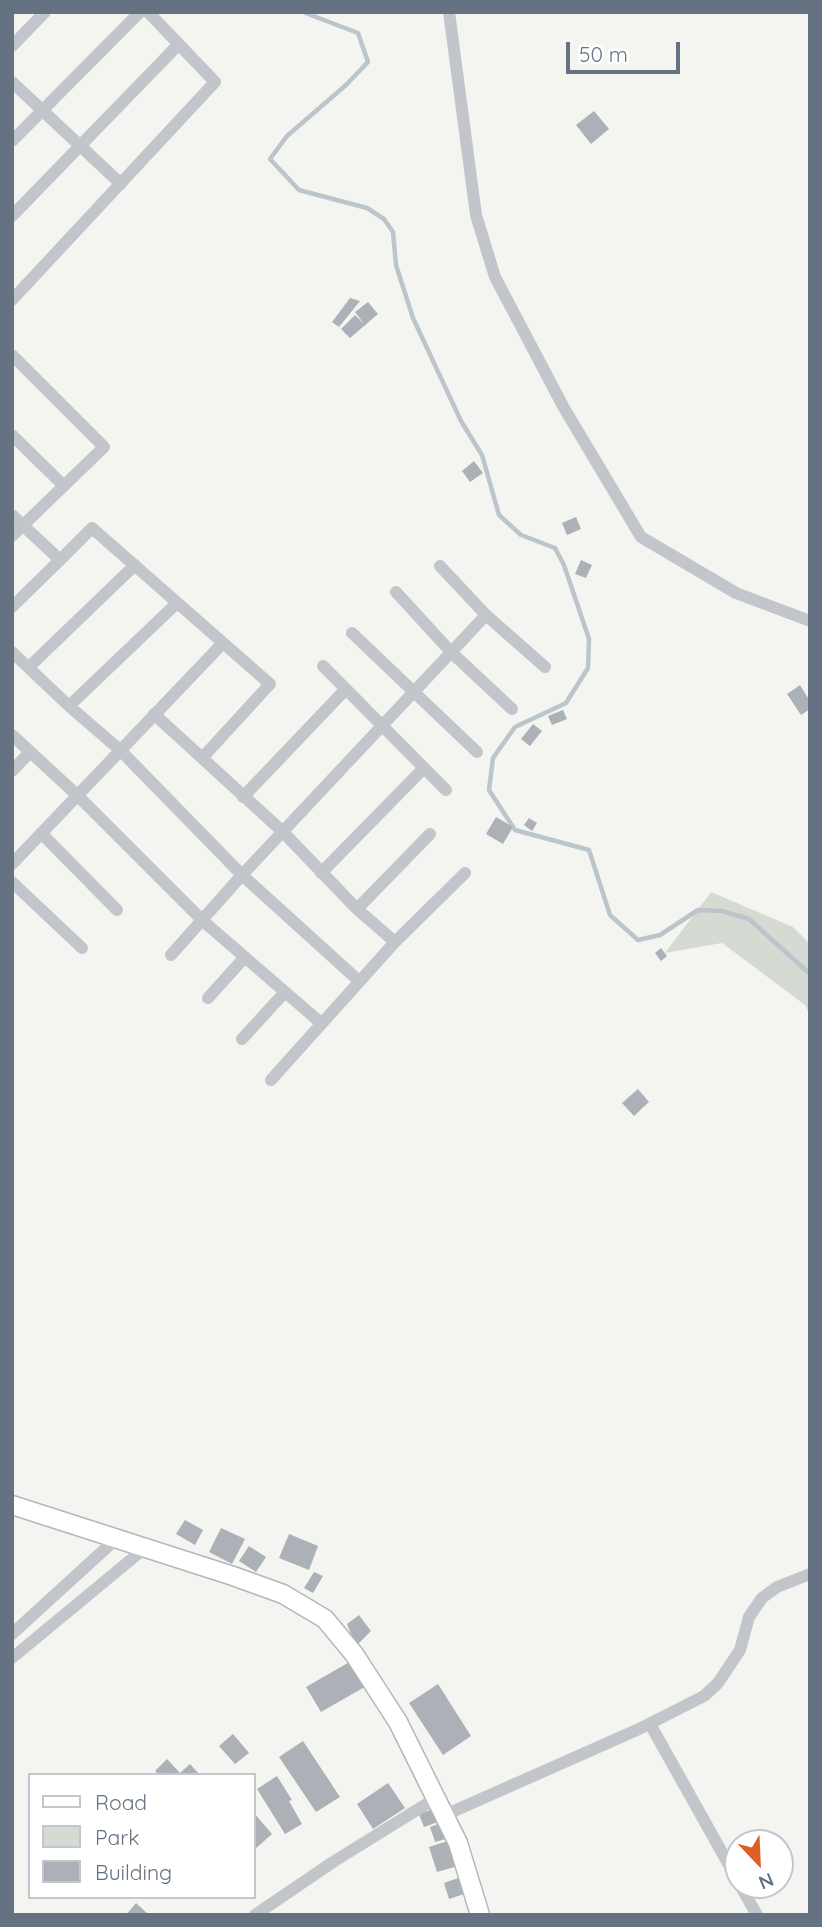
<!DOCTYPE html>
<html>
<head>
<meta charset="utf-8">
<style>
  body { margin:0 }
  #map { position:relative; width:822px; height:1927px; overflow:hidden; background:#f4f5f1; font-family:Quicksand,sans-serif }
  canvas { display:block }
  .frame { position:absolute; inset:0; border:14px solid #647281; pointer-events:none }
  .legend { position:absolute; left:28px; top:1773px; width:228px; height:126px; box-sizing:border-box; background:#fff; border:2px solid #c1c7cd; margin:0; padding:9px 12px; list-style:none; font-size:21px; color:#647281 }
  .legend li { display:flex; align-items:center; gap:14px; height:35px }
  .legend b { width:35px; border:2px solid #c1c7cd }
  .north { position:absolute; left:724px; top:1829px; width:70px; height:70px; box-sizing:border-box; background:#fff; border:2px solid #c1c7cd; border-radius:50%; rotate:157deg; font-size:19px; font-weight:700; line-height:28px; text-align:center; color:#647281 }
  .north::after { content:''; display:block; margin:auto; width:24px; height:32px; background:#df5e26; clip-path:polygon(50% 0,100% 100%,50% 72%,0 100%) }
  .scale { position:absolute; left:566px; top:42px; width:114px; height:32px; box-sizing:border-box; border:4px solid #647281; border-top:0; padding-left:9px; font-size:21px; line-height:24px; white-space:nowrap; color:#647281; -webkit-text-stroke:5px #fff; paint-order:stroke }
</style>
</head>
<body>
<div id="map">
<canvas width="822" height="1927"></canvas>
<div class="frame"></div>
<ul class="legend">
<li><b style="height:9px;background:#fff"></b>Road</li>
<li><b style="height:19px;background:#d5dbd2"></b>Park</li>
<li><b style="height:19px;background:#abb1b6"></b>Building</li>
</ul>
<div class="north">N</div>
<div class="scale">50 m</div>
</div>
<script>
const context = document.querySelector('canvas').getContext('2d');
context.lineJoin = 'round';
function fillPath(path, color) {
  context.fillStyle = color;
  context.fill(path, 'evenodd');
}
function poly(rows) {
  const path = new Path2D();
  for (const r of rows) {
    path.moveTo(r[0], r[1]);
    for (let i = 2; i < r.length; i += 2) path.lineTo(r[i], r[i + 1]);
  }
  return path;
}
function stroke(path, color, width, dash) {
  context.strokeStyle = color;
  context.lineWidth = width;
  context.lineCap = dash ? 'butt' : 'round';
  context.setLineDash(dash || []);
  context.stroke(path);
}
const green = poly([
  [711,892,793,927,810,944,810,1015,805,1005,722,943,665,953]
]);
const stream = poly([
  [303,12,358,33,368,62,346,85,287,136,270,159,299,190,367,208,384,219,393,232,396,265,413,318,461,421,482,455,499,515,521,535,555,548,564,565,589,639,588,668,566,703,515,727,493,758,489,790,515,830,589,850,610,915,638,940,660,935,698,910,722,911,749,919,810,974]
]);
const building = poly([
  [594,111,609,129,591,144,576,125],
  [350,298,360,301,339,327,332,322],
  [368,302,378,314,350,338,341,329,355,315,364,324,355,312],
  [474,461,483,473,470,482,462,471],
  [576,517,581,529,567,535,562,523],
  [581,560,592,565,586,578,575,574],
  [800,685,810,701,810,709,801,715,787,694],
  [563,710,567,719,552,725,548,716],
  [533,724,542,731,530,746,521,739],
  [496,817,513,827,503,844,486,834],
  [529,818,537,823,532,831,524,825],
  [661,948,667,956,661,961,655,953],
  [638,1089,649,1102,634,1116,622,1103],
  [185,1520,203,1530,195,1545,176,1534],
  [221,1528,245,1539,232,1564,209,1552],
  [289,1534,318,1546,309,1570,279,1558],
  [249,1546,266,1557,256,1572,239,1561],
  [314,1572,323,1576,313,1593,304,1588],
  [359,1615,371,1631,356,1646,347,1624],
  [353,1660,368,1685,321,1712,306,1687],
  [438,1684,471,1736,443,1755,409,1703],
  [233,1734,249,1753,235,1764,219,1746],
  [303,1741,340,1797,316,1812,279,1757],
  [167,1759,180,1773,190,1764,200,1775,159,1775,155,1771],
  [277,1776,292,1800,289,1801,302,1824,285,1834,257,1789],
  [388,1783,405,1808,373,1829,357,1804],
  [433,1809,438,1822,424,1827,419,1814],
  [254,1813,272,1834,254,1850],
  [444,1822,449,1838,435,1842,430,1827],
  [451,1840,458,1866,437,1872,429,1847],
  [461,1877,467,1893,449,1899,444,1883],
  [136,1903,149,1915,126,1915]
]);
const street = poly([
  [449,12,476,215,495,277,564,408,641,537,736,593,810,621],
  [12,46,45,12],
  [12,82,121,184],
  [12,141,140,12],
  [12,216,179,44],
  [12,300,215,82,148,12],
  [12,355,104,447,12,536],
  [12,435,64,486],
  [12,515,60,560,12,607],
  [60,560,92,528,270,684,203,757],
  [440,566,486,615,545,667],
  [396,592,451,652,512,709],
  [352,633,477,752],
  [12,652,69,706,120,750,242,875,359,981],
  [323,666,446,790],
  [29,667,135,565],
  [69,706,177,603],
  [154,714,283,832,357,909,395,942],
  [12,735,77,795,203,921,321,1023],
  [12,771,30,752],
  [243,797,346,689],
  [41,833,117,910],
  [12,864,223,643],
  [321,873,424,768],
  [12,882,82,948],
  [357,909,430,834],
  [171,955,242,875,486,615],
  [208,998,245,957],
  [242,1039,285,992],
  [271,1080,395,942,465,873],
  [12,1634,116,1539],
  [12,1658,145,1548],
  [650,1724,738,1881],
  [445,1815,639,1729,704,1696,718,1683,740,1650,749,1617,762,1598,777,1587,810,1574],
  [740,1885,757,1915],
  [255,1915,333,1862,436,1798]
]);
const secondary = poly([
  [12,1505,233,1576,283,1594,325,1619,354,1654,398,1722,458,1843,480,1915]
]);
fillPath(green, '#d5dbd2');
stroke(stream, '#bbc5cb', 4.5);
fillPath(building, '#abb1b6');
stroke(secondary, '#b2b7bb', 21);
stroke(street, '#c2c5c9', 12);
stroke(secondary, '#fff', 18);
</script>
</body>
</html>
